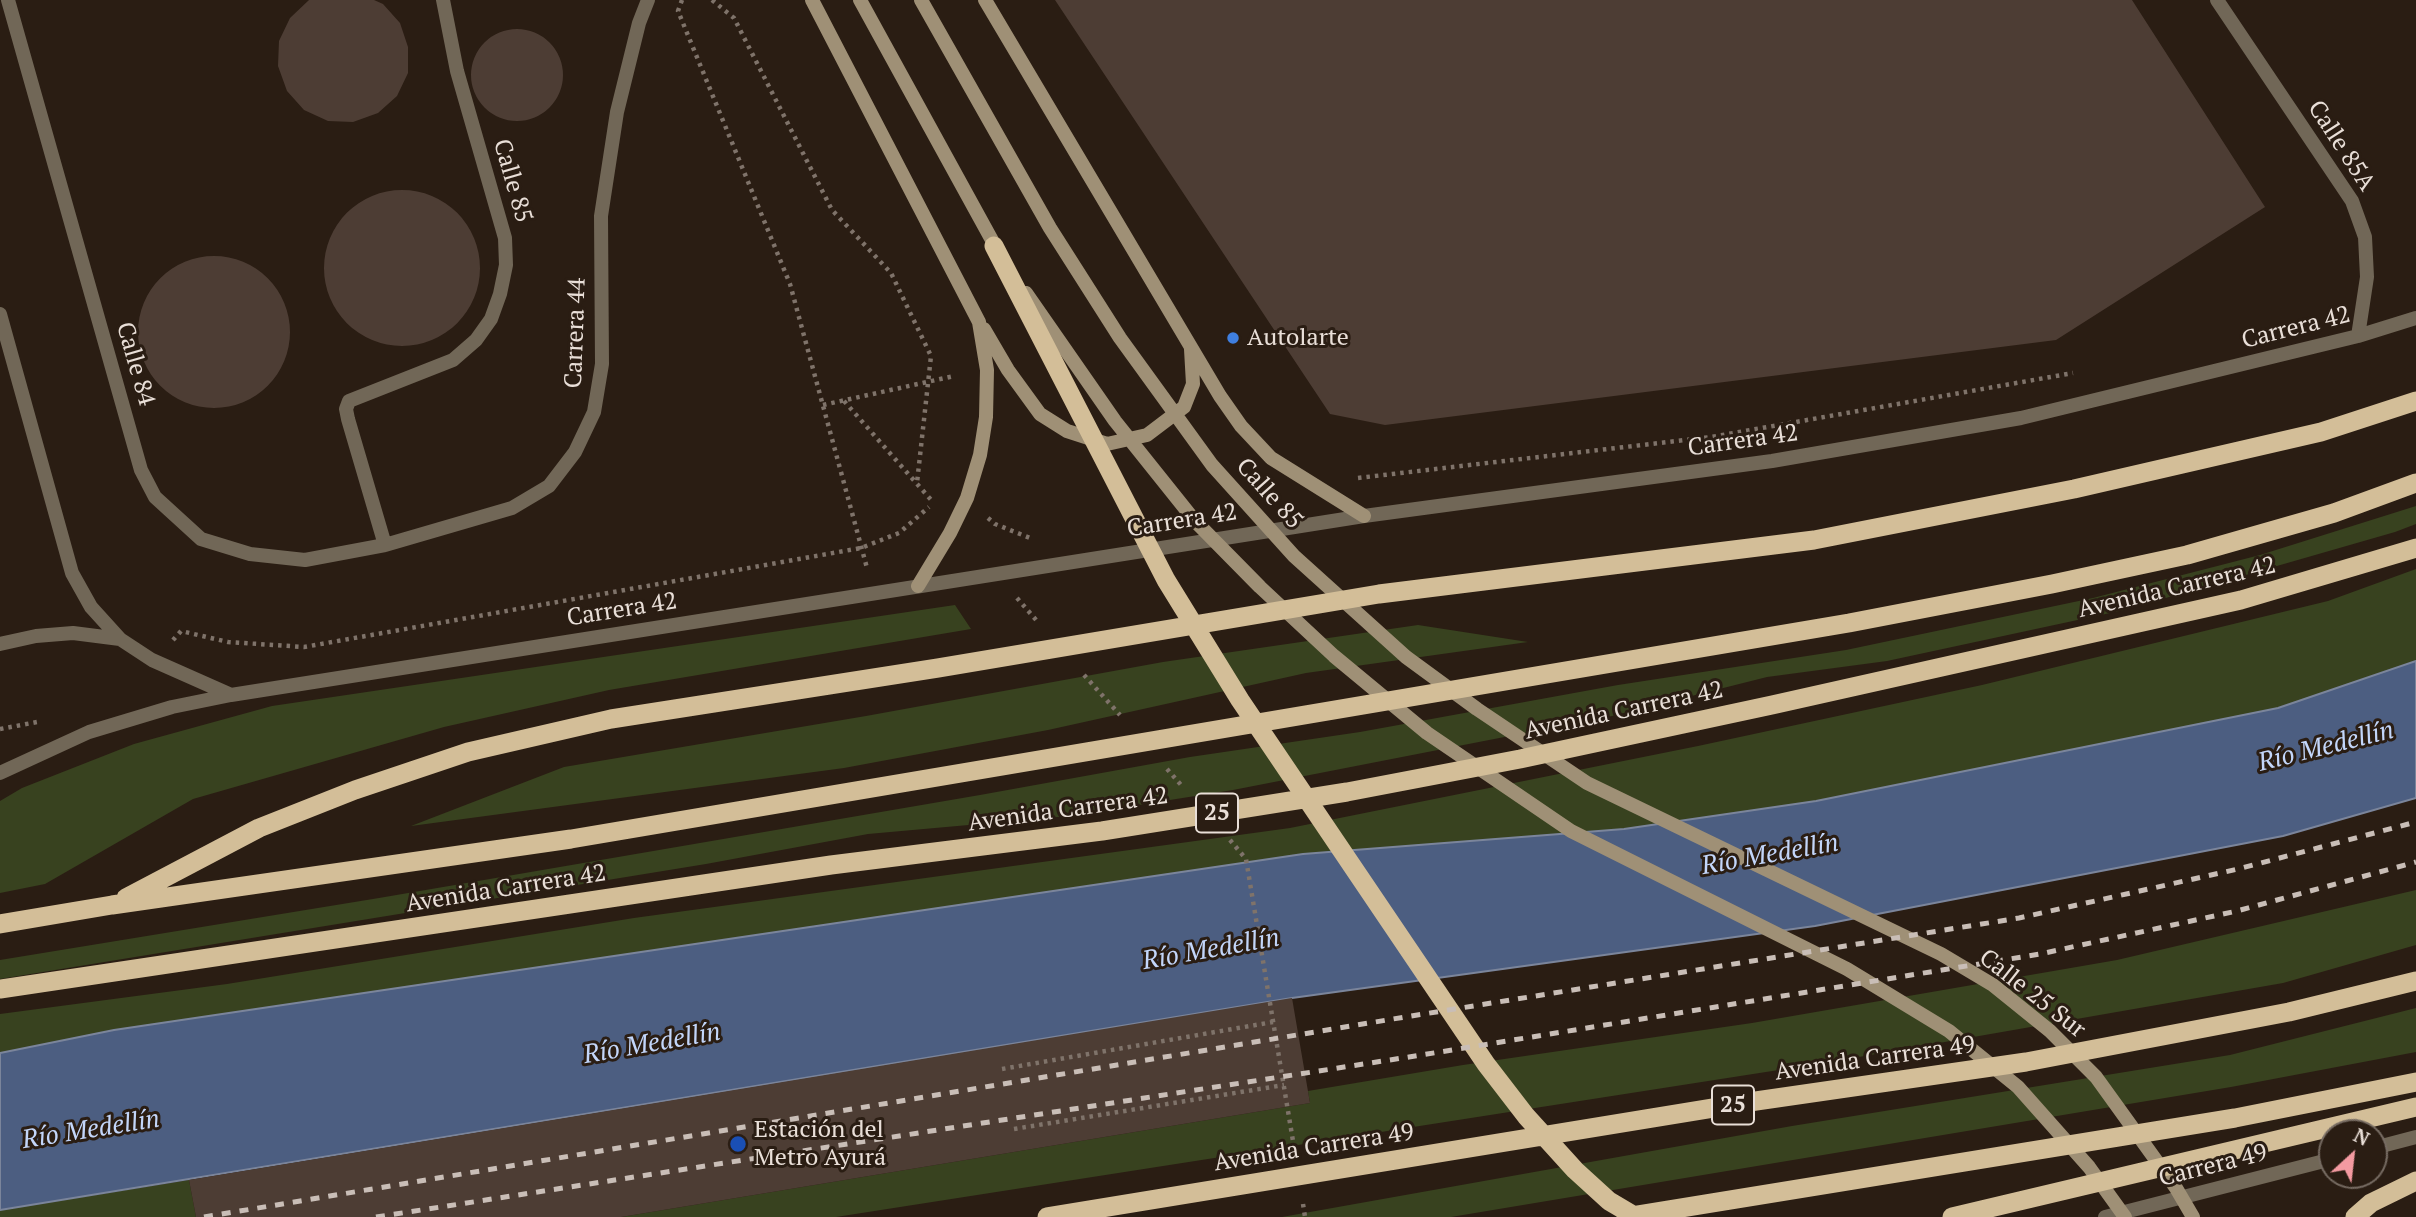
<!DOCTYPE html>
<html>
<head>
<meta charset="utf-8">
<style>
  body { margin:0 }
  #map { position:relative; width:2416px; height:1217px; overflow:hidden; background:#2a1d13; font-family:"PT Serif",serif }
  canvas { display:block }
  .north { position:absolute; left:2318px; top:1119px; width:70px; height:70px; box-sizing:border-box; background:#2a1d13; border:2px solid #766b62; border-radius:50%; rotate:27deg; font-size:19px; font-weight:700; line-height:28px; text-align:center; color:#e9dfd8 }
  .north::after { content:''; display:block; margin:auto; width:24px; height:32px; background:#f49aa1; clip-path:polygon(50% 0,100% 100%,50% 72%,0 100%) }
</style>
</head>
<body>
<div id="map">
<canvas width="2416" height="1217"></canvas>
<div class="north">N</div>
</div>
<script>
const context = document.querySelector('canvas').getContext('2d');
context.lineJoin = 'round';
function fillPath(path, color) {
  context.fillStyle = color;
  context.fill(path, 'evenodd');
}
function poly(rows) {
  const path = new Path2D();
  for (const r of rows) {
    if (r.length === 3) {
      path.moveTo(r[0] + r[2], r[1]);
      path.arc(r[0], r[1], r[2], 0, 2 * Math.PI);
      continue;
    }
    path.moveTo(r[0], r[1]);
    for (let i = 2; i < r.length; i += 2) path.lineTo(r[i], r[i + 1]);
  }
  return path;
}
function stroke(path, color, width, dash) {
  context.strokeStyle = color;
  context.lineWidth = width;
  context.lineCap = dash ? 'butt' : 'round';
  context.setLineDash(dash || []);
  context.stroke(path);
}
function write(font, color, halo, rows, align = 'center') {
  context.font = font + ' "PT Serif",serif';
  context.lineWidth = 6;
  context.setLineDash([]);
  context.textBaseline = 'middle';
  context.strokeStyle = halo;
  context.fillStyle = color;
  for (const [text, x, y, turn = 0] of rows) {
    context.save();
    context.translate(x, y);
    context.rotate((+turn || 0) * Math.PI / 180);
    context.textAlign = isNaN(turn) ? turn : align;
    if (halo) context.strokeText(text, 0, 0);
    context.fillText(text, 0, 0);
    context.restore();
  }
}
const green = poly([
  [2416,506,2416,524,2395,532,2124,610,1887,661,1767,677,1612,716,1233,790,1069,816,868,834,706,864,0,979,0,960,379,898,980,795,1190,757,1360,732,1618,685,1846,650,2093,598,2260,555],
  [2416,569,2416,661,2278,708,1816,801,1624,829,1303,854,114,1030,0,1053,0,1014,227,984,634,918,1290,828,1698,746,1982,685,2328,601],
  [955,605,971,629,609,690,444,727,193,799,45,884,0,893,0,801,22,788,134,744,272,706],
  [1418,625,1528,642,1306,673,1048,730,844,768,411,826,564,767,866,716,1163,662],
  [2416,890,2416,945,2283,983,1830,1062,836,1217,621,1217,1310,1103,1308,1091,1463,1065,1752,1023,2117,960],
  [2416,1008,2416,1052,2231,1087,1451,1217,1282,1217,1792,1126,2230,1055],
  [189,1180,196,1217,0,1217,0,1210]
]);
const water = poly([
  [2416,661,2416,798,2283,836,1815,926,1292,998,0,1210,0,1053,114,1030,1303,854,1624,829,1816,801,2278,708,2416,661]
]);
const building = poly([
  [309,0,374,0,383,4,400,23,408,47,408,73,397,96,378,113,353,122,328,121,304,110,287,91,278,66,279,41,290,18],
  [1055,0,2132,0,2265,207,2056,340,1385,425,1330,414],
  [517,75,46],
  [402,268,78],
  [214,332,76],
  [1292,998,1310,1103,621,1217,196,1217,189,1180]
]);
const path = poly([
  [682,0,678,11,790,284,867,568],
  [712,0,734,18,832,210,891,273,931,356,917,483],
  [844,401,933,502],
  [823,405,954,376],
  [1358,478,1711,437,2073,373],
  [988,518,995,524,1030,538],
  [1017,598,1037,621],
  [173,640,181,631,228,642,304,647,861,548,899,533,929,507],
  [1084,675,1120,715],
  [0,729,37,722],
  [1167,769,1182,786],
  [1230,840,1246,859,1294,1147],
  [1002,1069,1273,1022],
  [1014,1129,1284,1085],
  [1303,1204,1305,1217]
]);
const minor = poly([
  [8,0,141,470,155,497,201,539,250,554,305,560,385,545,512,508,549,486,575,452,594,412,602,364,601,216,617,112,639,23,648,0],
  [2217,0,2352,201,2365,237,2367,277,2358,336],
  [0,314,72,573,91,607,120,639,152,660,231,695],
  [385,545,348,419,346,409,349,401,453,360,476,340,491,319,500,294,506,265,505,238,457,71,443,0],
  [0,644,36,636,73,633,120,639],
  [0,773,89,732,172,707,231,695,1364,516,1772,461,2021,418,2358,336,2416,318],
  [2374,1148,2416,1137],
  [2105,1217,2332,1159]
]);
const secondary = poly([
  [812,0,979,322,987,370,986,417,980,455,967,498,950,533,918,586],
  [860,0,999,253],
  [921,0,1050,228,1120,338,1212,465,1294,556,1406,657,1477,709,1587,783,1941,954,1993,985,2050,1031,2096,1077,2176,1188,2193,1217],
  [985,0,1220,396,1241,426,1271,458,1364,516],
  [1026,293,1115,421,1195,521,1260,587,1334,656,1427,733,1571,831,1847,969,1949,1031,2018,1087,2089,1167,2125,1217],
  [984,329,1008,370,1040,414,1067,431,1107,444,1147,435,1184,407,1193,384,1191,349]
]);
const trunk = poly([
  [994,246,1166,580,1240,700,1486,1064,1526,1116,1575,1170,1609,1201,1636,1217],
  [126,898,259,828,355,790,468,752,611,719,938,668,1379,594,1814,540,2074,489,2321,432,2416,401],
  [0,924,112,905,571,839,1849,623,2052,584,2187,555,2334,513,2416,483],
  [0,989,831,865,1102,831,1347,792,1520,759,1772,705,2241,600,2416,548],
  [1047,1217,1756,1101,2026,1062,2289,1012,2416,981],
  [1626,1217,2235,1118,2416,1082],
  [1952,1217,2416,1107],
  [2355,1217,2371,1203,2416,1181]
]);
const rail = poly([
  [204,1217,1405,1017,2019,918,2238,869,2416,822],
  [376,1217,1409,1057,2040,954,2237,911,2416,862]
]);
const markers = [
  [1233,338,7,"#3f7fe0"],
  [738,1144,9,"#1a4fb4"]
];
const shields = [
  [1217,813,42],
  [1733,1105,42]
];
const shieldNames = [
  ["25",1217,813],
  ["25",1733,1105]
];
const streetNames = [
  ["Calle 85A",2341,146,57],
  ["Calle 85",512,181,74],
  ["Carrera 42",2296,328,-14],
  ["Carrera 44",576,333,-88],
  ["Calle 84",135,364,74],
  ["Carrera 42",1743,441,-8],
  ["Calle 85",1269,494,48],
  ["Carrera 42",1182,521,-9],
  ["Avenida Carrera 42",2177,588,-13],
  ["Carrera 42",622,610,-9],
  ["Avenida Carrera 42",1624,711,-12],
  ["Avenida Carrera 42",1068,810,-8],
  ["Avenida Carrera 42",506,889,-9],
  ["Calle 25 Sur",2032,994,38],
  ["Avenida Carrera 49",1875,1059,-8],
  ["Avenida Carrera 49",1314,1148,-9],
  ["Carrera 49",2213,1166,-14]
];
const poiNames = [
  ["Autolarte",1247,338],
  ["Estación del",754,1130],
  ["Metro Ayurá",754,1158]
];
const waterNames = [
  ["Río Medellín",2326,747,-14],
  ["Río Medellín",1770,855,-10],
  ["Río Medellín",1211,950,-10],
  ["Río Medellín",652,1044,-10],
  ["Río Medellín",91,1130,-9]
];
fillPath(green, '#38421f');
fillPath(water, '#4c5e81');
stroke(water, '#7b859b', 2);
fillPath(building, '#4d3d34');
stroke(path, '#7f736a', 4.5, [3.5, 5]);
stroke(minor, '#716757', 14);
stroke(secondary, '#9f9076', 14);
stroke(trunk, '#d3be98', 19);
stroke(rail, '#c9beb7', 5, [9, 9]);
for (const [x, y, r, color] of markers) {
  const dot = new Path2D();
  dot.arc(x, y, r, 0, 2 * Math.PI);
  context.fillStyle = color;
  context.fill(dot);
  stroke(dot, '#2a1d13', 2.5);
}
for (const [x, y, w] of shields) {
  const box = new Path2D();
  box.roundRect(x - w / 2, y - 19.5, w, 39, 5);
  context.fillStyle = '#2a1d13';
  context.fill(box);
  stroke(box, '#e9dfd8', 2);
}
write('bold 23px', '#e9dfd8', null, shieldNames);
write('24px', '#e9dfd8', '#2a1d13', streetNames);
write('24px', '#e9dfd8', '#2a1d13', poiNames, 'left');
write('italic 26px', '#c3d6fa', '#2a1d13', waterNames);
</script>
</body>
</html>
